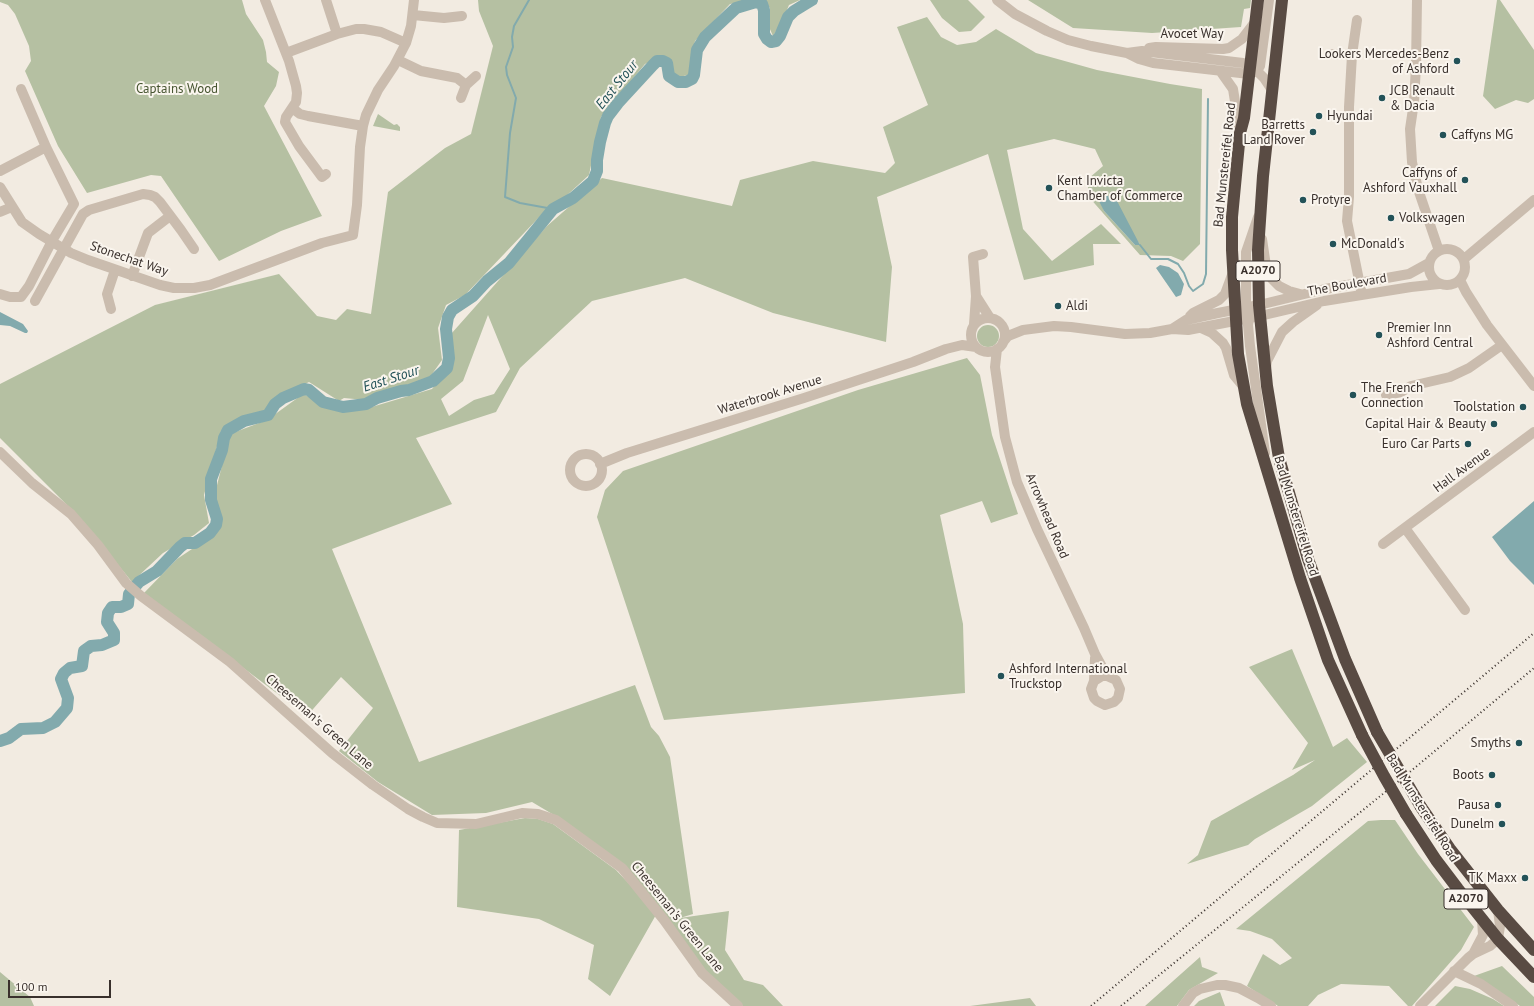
<!DOCTYPE html>
<html>
<head>
<meta charset="utf-8">
<style>
  body { margin:0 }
  #map { position:relative; width:1534px; height:1006px; overflow:hidden; background:#f2ebe1; font-family:"PT Sans",sans-serif }
  canvas { display:block }
  .scale { position:absolute; left:8px; top:980px; width:103px; height:18px; box-sizing:border-box; border:2px solid #39302c; border-top:0; padding-left:5px; font-size:12px; line-height:14px; white-space:nowrap; color:#39302c; -webkit-text-stroke:3px #faf5ee; paint-order:stroke }
</style>
</head>
<body>
<div id="map">
<canvas width="1534" height="1006"></canvas>
<div class="scale">100 m</div>
</div>
<script>
const context = document.querySelector('canvas').getContext('2d');
context.lineJoin = 'round';
function fillPath(path, color) {
  context.fillStyle = color;
  context.fill(path, 'evenodd');
}
function poly(rows) {
  const path = new Path2D();
  for (const r of rows) {
    if (r.length === 3) {
      path.moveTo(r[0] + r[2], r[1]);
      path.arc(r[0], r[1], r[2], 0, 2 * Math.PI);
      continue;
    }
    path.moveTo(r[0], r[1]);
    for (let i = 2; i < r.length; i += 2) path.lineTo(r[i], r[i + 1]);
  }
  return path;
}
function stroke(path, color, width, dash) {
  context.strokeStyle = color;
  context.lineWidth = width;
  context.lineCap = dash ? 'butt' : 'round';
  context.setLineDash(dash || []);
  context.stroke(path);
}
function write(font, color, halo, rows, align = 'center') {
  context.font = font + ' "PT Sans",sans-serif';
  context.lineWidth = 4;
  context.setLineDash([]);
  context.textBaseline = 'middle';
  context.strokeStyle = halo;
  context.fillStyle = color;
  for (const [text, x, y, turn = 0] of rows) {
    context.save();
    context.translate(x, y);
    context.rotate((+turn || 0) * Math.PI / 180);
    context.textAlign = isNaN(turn) ? turn : align;
    if (halo) context.strokeText(text, 0, 0);
    context.fillText(text, 0, 0);
    context.restore();
  }
}
const green = poly([
  [0,0,242,0,246,14,263,40,266,52,267,62,279,72,276,86,264,106,322,216,281,231,219,261,161,176,151,175,87,193,58,146,25,71,31,61,29,46,15,14,8,5,0,2],
  [478,0,756,0,730,4,695,41,689,75,678,77,673,73,672,61,664,56,645,64,601,117,589,175,564,198,545,211,465,295,446,305,438,328,442,360,430,377,365,400,344,398,339,401,309,382,275,399,266,410,239,418,221,431,204,495,209,523,194,535,163,553,132,582,79,517,0,438,0,384,155,305,279,274,317,316,336,320,347,309,371,314,388,192,445,148,471,134,493,46,479,11],
  [762,0,800,0,789,5,782,22,773,36,769,27,770,8],
  [930,0,968,0,985,17,971,31,959,32,942,18],
  [1028,0,1251,0,1250,8,1244,9,1241,27,1152,33,1073,28],
  [1497,0,1500,0,1534,50,1534,99,1528,103,1516,100,1495,109,1483,96],
  [927,17,941,37,957,45,976,42,996,29,1036,53,1097,70,1170,84,1202,89,1200,244,1183,261,1171,256,1140,255,1088,196,1088,179,1103,166,1095,149,1054,139,1007,150,1023,229,1052,261,1101,224,1121,244,1093,244,1094,265,1024,280,988,154,877,197,892,267,886,342,773,313,685,278,592,301,520,368,496,412,416,438,452,504,332,549,419,762,635,685,651,727,659,736,670,757,693,914,680,918,729,911,725,950,744,980,763,985,783,1006,743,1006,704,972,624,866,564,821,532,802,486,813,432,815,378,782,339,751,373,708,341,677,307,716,144,593,177,559,213,535,220,519,214,497,230,434,267,420,303,394,341,412,365,409,432,389,454,361,451,334,547,226,602,178,732,206,740,180,813,161,885,173,895,163,883,127,928,105,897,27],
  [1099,194,1106,195,1140,245,1135,245,1104,211],
  [488,315,510,369,494,394,474,400,449,416,441,399,463,381],
  [378,114,394,125,397,124,400,127,400,131,373,126],
  [988,336,11],
  [967,358,980,375,992,435,1018,514,991,523,982,501,940,515,963,624,965,693,664,720,597,517,605,490,623,471,858,390],
  [1292,649,1333,747,1347,738,1367,762,1312,806,1255,839,1248,845,1187,864,1198,855,1211,821,1293,775,1315,760,1292,770,1308,743,1249,667],
  [525,818,538,819,553,824,616,870,657,913,610,996,588,979,594,945,539,919,457,907,459,830],
  [1381,820,1395,820,1418,854,1474,927,1461,950,1412,1006,1408,1006,1389,986,1341,984,1318,995,1308,1006,1278,1006,1247,986,1263,954,1280,965,1292,958,1272,939,1250,931,1236,929,1368,821],
  [1200,957,1202,967,1218,973,1189,990,1177,1006,1145,1006],
  [1502,966,1534,997,1534,1006,1520,1006,1474,976],
  [0,972,30,997,34,1006,0,1006],
  [1455,986,1470,989,1493,999,1504,1006,1435,1006],
  [1220,992,1225,1006,1194,1006,1199,1001],
  [1030,998,1036,1006,970,1006]
]);
const water = poly([
  [1099,193,1106,195,1117,201,1140,245,1135,245,1104,211,1099,201],
  [1160,265,1169,267,1178,273,1184,284,1181,295,1176,297,1156,268],
  [0,312,23,324,28,331,27,333,25,333,10,326,0,325],
  [1534,501,1534,585,1510,561,1492,537]
]);
const stream = poly([
  [529,0,514,26,512,37,513,47,506,67,507,75,516,98,510,133,505,197,520,203,553,209],
  [1140,245,1151,259,1168,259,1178,264,1184,273,1189,286,1193,291,1203,284,1206,274,1208,99]
]);
const river = poly([
  [0,741,9,738,21,729,43,728,55,722,67,708,68,698,61,679,64,673,70,668,82,666,84,651,91,646,102,645,114,640,114,633,107,622,108,613,112,607,121,607,128,604,129,594,139,582,157,571,180,547,185,543,195,543,210,533,216,525,217,519,211,500,211,479,222,450,224,438,228,430,244,421,268,415,275,404,283,398,304,389,309,390,323,402,343,407,366,404,377,398,401,391,409,390,433,381,447,368,449,358,446,329,448,317,452,310,473,296,487,281,509,263,553,209,573,198,593,181,597,171,597,160,600,142,605,123,608,116,618,103,653,65,657,61,663,61,667,63,669,76,678,82,686,82,692,79,694,75,697,50,705,37,736,8,756,2,762,4,764,10,764,34,767,39,771,42,776,41,780,36,788,17,794,11,812,0]
]);
const minor = poly([
  [265,0,289,61,296,86,297,93,296,102,286,117,285,122,299,146,322,177,326,174],
  [326,0,337,34],
  [997,0,1015,14,1047,31,1068,40,1091,46,1127,53,1139,59,1153,63,1249,74,1257,71,1260,66,1269,0],
  [1417,0,1416,66,1414,102,1410,129,1412,162,1418,189,1439,251],
  [413,15,444,18,462,16],
  [1357,20,1352,55,1349,107,1349,197,1347,221,1362,295],
  [1149,48,1156,47,1223,49,1229,48,1242,39,1255,22],
  [286,53,337,34,356,29,364,29,381,32,406,43],
  [1127,53,1142,51,1243,63,1250,65,1257,71,1264,78,1272,90],
  [1333,54,1352,55],
  [398,60,421,71,457,78,466,85],
  [1221,72,1233,89,1240,133],
  [461,98,466,85,476,76],
  [292,108,300,114,308,116,363,126],
  [0,171,46,147],
  [0,187,22,222,39,234,71,253,88,260,160,285,174,288,194,288,210,285,322,243,353,235,357,205,360,147,363,126,366,115,378,90,394,66,406,43,411,26,414,0],
  [0,212,12,207],
  [1262,239,1266,266,1272,279,1279,286,1289,291,1300,294],
  [1447,267,18],
  [1464,259,1534,200],
  [132,276,148,233,170,216],
  [1460,280,1466,292,1487,325,1534,386],
  [0,294,10,297,21,297,29,286,52,241,74,204,46,147,21,89],
  [976,296,990,318],
  [35,301,83,214,89,210,143,194,150,195,155,197,160,202,181,230,194,249],
  [111,309,107,294,115,270],
  [1250,312,1248,325,1250,346,1265,453],
  [1243,313,1246,303,1246,252,1258,217],
  [1190,316,1193,313,1219,300,1225,294,1232,275],
  [988,335,17],
  [974,324,976,296,973,257,983,254],
  [1201,328,1212,333,1223,343,1226,348,1234,375,1243,386],
  [1172,329,1186,320,1218,313,1259,305,1325,289,1409,274,1429,263],
  [1003,342,1008,336,1023,330,1054,326,1071,327,1125,334,1150,333,1172,329,1188,330,1260,316,1324,301,1411,287,1439,284],
  [997,349,995,367,1005,437,1017,482,1037,529,1084,628,1095,654,1107,676],
  [1266,368,1267,361,1282,332,1293,322,1317,305],
  [1386,395,1401,392,1411,386,1450,377,1469,368,1502,345],
  [0,452,32,483,71,514,98,545,126,583,141,596,230,662,332,753,373,785,408,809,423,817,437,823,476,824,522,813,538,814,556,820,622,868,664,920,702,973,738,1006],
  [586,470,16],
  [600,464,627,453,804,398,913,362,946,349,962,345,976,347],
  [1405,528,1465,610],
  [1383,544,1534,432],
  [1094,681,1102,676,1107,676,1116,680,1120,689,1118,698,1114,702,1105,705,1097,701,1094,698,1091,689,1094,681,1095,658],
  [1473,954,1483,935,1482,920],
  [1454,971,1481,984,1513,1006],
  [1183,1006,1193,993,1200,989,1217,985,1225,985,1239,988,1258,998,1271,1006],
  [1420,1006,1468,958,1473,954,1490,946,1498,939,1500,926,1498,910]
]);
const highway = poly([
  [1258,0,1244,118,1240,133,1232,217,1232,250,1238,354,1247,404,1300,578,1328,660,1362,735],
  [1282,0,1263,176,1258,250,1259,305,1267,386,1279,458,1308,559,1345,659,1377,732],
  [1421,807,1450,849,1498,910,1534,950],
  [1406,814,1436,860,1458,889,1498,939,1534,977]
]);
const rail = poly([
  [1091,1006,1534,633],
  [1121,1006,1405,776,1534,668]
]);
const highwayBridge = poly([
  [1377,732,1421,807],
  [1362,735,1384,776,1406,814]
]);
const markers = [
  [1457,61,4,"#235258"],
  [1382,98,4,"#235258"],
  [1319,116,4,"#235258"],
  [1313,132,4,"#235258"],
  [1443,135,4,"#235258"],
  [1465,180,4,"#235258"],
  [1049,188,4,"#235258"],
  [1303,200,4,"#235258"],
  [1391,218,4,"#235258"],
  [1333,244,4,"#235258"],
  [1058,306,4,"#235258"],
  [1379,335,4,"#235258"],
  [1353,395,4,"#235258"],
  [1523,407,4,"#235258"],
  [1494,424,4,"#235258"],
  [1468,444,4,"#235258"],
  [1001,676,4,"#235258"],
  [1519,743,4,"#235258"],
  [1492,775,4,"#235258"],
  [1498,805,4,"#235258"],
  [1502,824,4,"#235258"],
  [1525,878,4,"#235258"]
];
const shields = [
  [1258,271,44],
  [1466,899,44]
];
const shieldNames = [
  ["A2070",1258,271],
  ["A2070",1466,899]
];
const streetNames = [
  ["Avocet Way",1192,34],
  ["Bad Munstereifel Road",1225,165,-84],
  ["Stonechat Way",129,259,19],
  ["The Boulevard",1347,285,-10],
  ["Waterbrook Avenue",770,395,-17],
  ["Hall Avenue",1462,470,-36],
  ["Arrowhead Road",1047,516,67],
  ["Bad Munstereifel Road",1296,516,73],
  ["Cheeseman's Green Lane",319,722,41],
  ["Bad Munstereifel Road",1422,808,58],
  ["Cheeseman's Green Lane",677,917,51]
];
const poiNames = [
  ["Lookers Mercedes-Benz",1449,54],
  ["of Ashford",1449,69],
  ["JCB Renault",1390,91,"left"],
  ["& Dacia",1390,106,"left"],
  ["Hyundai",1327,116,"left"],
  ["Barretts",1305,125],
  ["Land Rover",1305,140],
  ["Caffyns MG",1451,135,"left"],
  ["Caffyns of",1457,173],
  ["Ashford Vauxhall",1457,188],
  ["Kent Invicta",1057,181,"left"],
  ["Chamber of Commerce",1057,196,"left"],
  ["Protyre",1311,200,"left"],
  ["Volkswagen",1399,218,"left"],
  ["McDonald's",1341,244,"left"],
  ["Aldi",1066,306,"left"],
  ["Premier Inn",1387,328,"left"],
  ["Ashford Central",1387,343,"left"],
  ["The French",1361,388,"left"],
  ["Connection",1361,403,"left"],
  ["Toolstation",1515,407],
  ["Capital Hair & Beauty",1486,424],
  ["Euro Car Parts",1460,444],
  ["Ashford International",1009,669,"left"],
  ["Truckstop",1009,684,"left"],
  ["Smyths",1511,743],
  ["Boots",1484,775],
  ["Pausa",1490,805],
  ["Dunelm",1494,824],
  ["TK Maxx",1517,878]
];
const parkNames = [
  ["Captains Wood",177,89]
];
const waterNames = [
  ["East Stour",617,85,-51],
  ["East Stour",391,379,-18]
];
fillPath(green, '#b5c0a2');
fillPath(water, '#82aaad');
stroke(stream, '#82aaad', 2);
stroke(river, '#82aaad', 12);
stroke(minor, '#cabcae', 10);
stroke(highway, '#594b43', 12);
stroke(rail, '#39302c', 2, [1, 3]);
stroke(highwayBridge, '#594b43', 12);
for (const [x, y, r, color] of markers) {
  const dot = new Path2D();
  dot.arc(x, y, r, 0, 2 * Math.PI);
  context.fillStyle = color;
  context.fill(dot);
  stroke(dot, '#faf5ee', 1.5);
}
for (const [x, y, w] of shields) {
  const box = new Path2D();
  box.roundRect(x - w / 2, y - 10, w, 20, 3);
  context.fillStyle = '#faf5ee';
  context.fill(box);
  stroke(box, '#39302c', 1);
}
write('bold 12px', '#39302c', null, shieldNames);
write('13px', '#39302c', '#faf5ee', streetNames);
write('13px', '#39302c', '#faf5ee', poiNames, 'right');
write('13px', '#475531', '#faf5ee', parkNames);
write('italic 14px', '#235258', '#faf5ee', waterNames);
</script>
</body>
</html>
